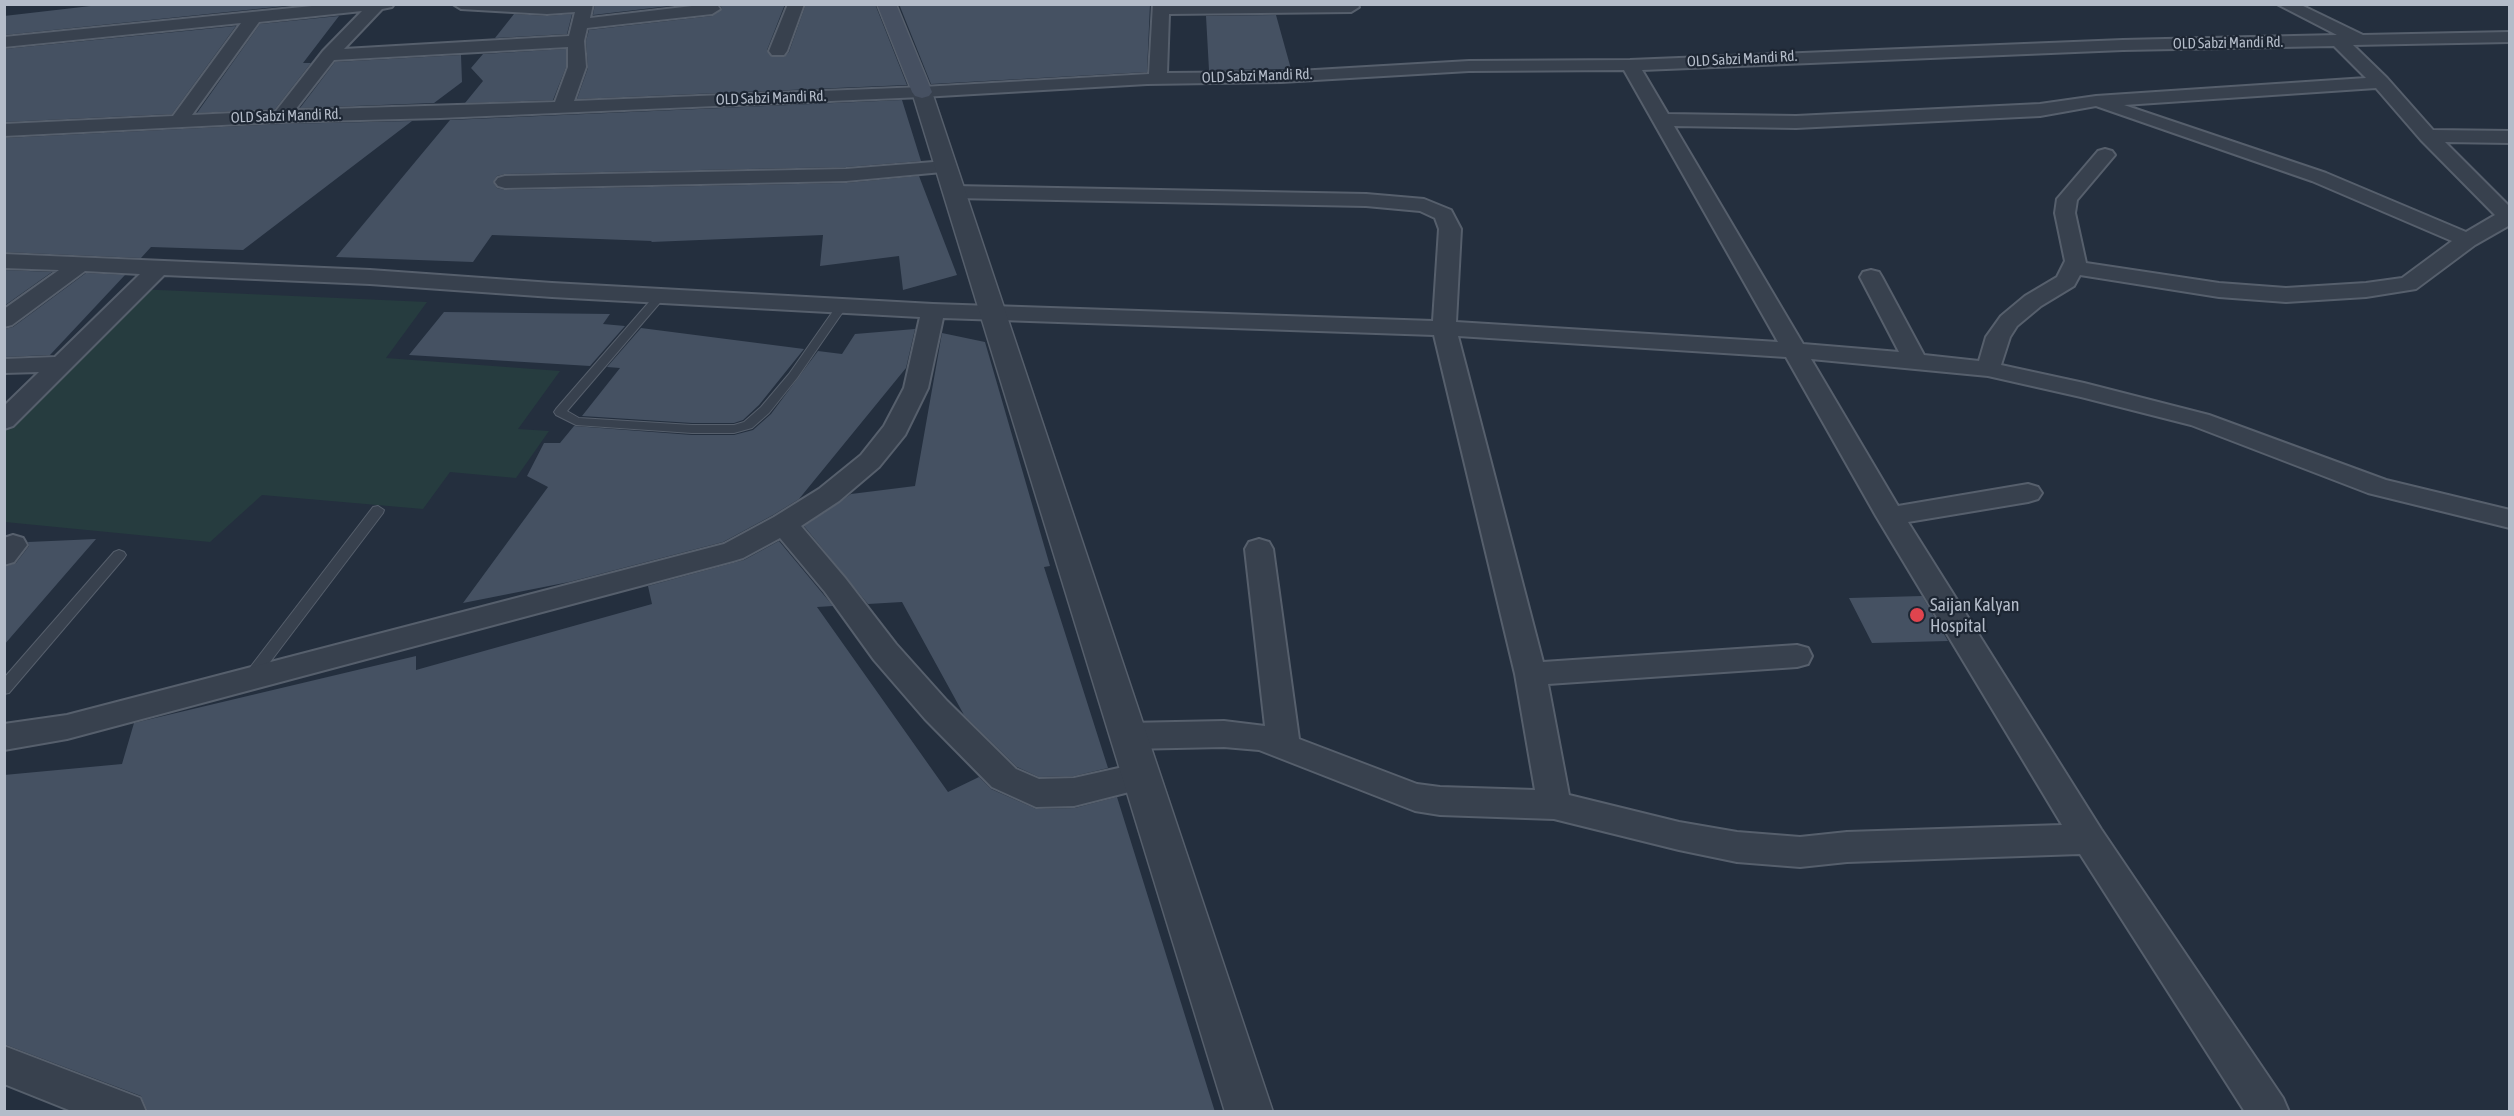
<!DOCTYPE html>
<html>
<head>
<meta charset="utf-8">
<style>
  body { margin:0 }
  #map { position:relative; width:2514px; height:1116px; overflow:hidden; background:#242f3e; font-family:"Asap Condensed",sans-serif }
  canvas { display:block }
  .frame { position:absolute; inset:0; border:6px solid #b4bcc9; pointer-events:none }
</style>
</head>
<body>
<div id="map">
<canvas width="2514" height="1116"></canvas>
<div class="frame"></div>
</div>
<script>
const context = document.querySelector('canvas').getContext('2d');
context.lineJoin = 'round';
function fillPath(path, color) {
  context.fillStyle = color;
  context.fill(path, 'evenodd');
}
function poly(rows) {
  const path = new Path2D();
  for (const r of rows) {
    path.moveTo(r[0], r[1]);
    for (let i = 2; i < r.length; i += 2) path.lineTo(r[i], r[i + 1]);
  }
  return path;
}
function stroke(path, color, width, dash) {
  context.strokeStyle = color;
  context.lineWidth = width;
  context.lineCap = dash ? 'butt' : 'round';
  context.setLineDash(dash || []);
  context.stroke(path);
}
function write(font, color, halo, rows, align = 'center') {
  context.font = font + ' "Asap Condensed",sans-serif';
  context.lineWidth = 4.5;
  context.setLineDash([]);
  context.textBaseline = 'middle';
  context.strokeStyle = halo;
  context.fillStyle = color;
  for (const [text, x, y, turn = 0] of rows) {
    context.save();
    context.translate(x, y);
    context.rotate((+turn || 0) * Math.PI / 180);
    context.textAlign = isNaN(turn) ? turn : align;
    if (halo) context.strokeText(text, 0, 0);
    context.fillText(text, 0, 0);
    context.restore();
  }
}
const green = poly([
  [137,289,427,302,386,358,560,371,518,429,549,431,516,478,450,472,423,509,262,495,210,542,5,522,5,416]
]);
const building = poly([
  [108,4,305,4,4,35,4,16],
  [595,4,686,4,593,15],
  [720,4,785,4,767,50,772,57,784,57,789,52,806,4,875,4,907,85,577,99,588,68,586,41,589,30,712,16,722,9],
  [899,4,1150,4,1147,72,931,84],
  [514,14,547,16,572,14,567,34,495,38],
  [1276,15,1291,69,1209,70,1206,16],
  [339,16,303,63,311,63,275,109,197,113,260,24],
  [236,26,172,114,4,122,4,49],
  [566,49,566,67,553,100,465,103,483,81,471,68,483,54],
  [461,55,462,82,434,103,300,108,335,62],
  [902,100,921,161,846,167,505,174,497,176,493,182,497,188,505,190,846,183,919,176,957,275,903,290,899,256,820,266,823,235,651,242,652,241,492,235,473,262,336,257,450,120],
  [412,121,243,250,151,247,141,258,4,252,4,138,281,124],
  [4,270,52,272,4,306],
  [86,273,125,275,50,355,4,357,4,329,13,327],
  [444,312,610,314,603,324,625,326,590,366,409,355],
  [641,328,804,349,759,405,743,420,734,423,692,423,582,416,620,368,607,367],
  [915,329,906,368,799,499,773,515,723,542,569,582,463,603,548,487,527,476,544,443,560,443,574,426,692,435,734,435,753,430,771,414,818,351,842,354,855,334],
  [942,333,985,342,1050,566,1044,567,1108,768,1074,776,1039,777,1017,767,964,715,902,602,868,604,804,526,851,494,915,486],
  [96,539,4,645,4,567,16,563,29,546,28,542],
  [779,541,833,606,817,607,948,792,979,777,991,789,1036,809,1075,808,1117,797,1215,1112,148,1112,141,1096,4,1044,4,775,122,764,134,723,416,656,416,670,652,604,648,586,744,560],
  [1922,596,1948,641,1872,643,1849,598]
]);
const service = poly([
  [660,293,664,294,664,298,567,411,579,418,692,425,734,425,744,422,761,407,789,374,838,304,842,303,847,306,797,378,769,413,752,428,734,433,692,433,576,425,556,415,554,412,556,409,656,294,660,293],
  [378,506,384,510,383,513,255,682,245,682,243,678,245,674,373,507,378,506],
  [119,550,124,552,126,555,124,558,9,693,4,694,4,678,114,552,119,550]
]);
const minor = poly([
  [332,4,394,4,392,7,382,9,344,49,569,36,575,12,547,14,461,9,453,4,593,4,590,18,709,4,718,6,720,9,712,14,587,28,584,41,586,67,574,101,922,87,1149,74,1153,4,1357,4,1359,7,1351,12,1169,14,1167,73,1281,72,1469,61,1630,60,2123,40,2337,35,2277,4,2299,4,2363,35,2510,32,2510,42,2353,45,2387,78,2433,130,2510,131,2510,143,2445,142,2510,207,2510,225,2475,245,2416,289,2366,297,2286,302,2219,297,2080,275,2074,286,2041,306,2017,326,2010,337,2001,365,2084,383,2209,415,2386,480,2510,510,2510,528,2368,493,2191,425,2081,397,1988,376,1811,359,1898,506,2028,484,2038,487,2042,493,2038,499,2028,502,1908,522,2101,829,2283,1098,2289,1112,2245,1112,2080,854,1847,862,1800,867,1737,862,1679,850,1554,819,1440,815,1415,811,1259,750,1224,747,1128,749,1117,745,1112,736,1117,727,1128,723,1224,721,1265,726,1245,549,1249,542,1259,539,1269,542,1273,549,1299,739,1417,784,1440,787,1535,790,1515,674,1434,335,943,318,928,388,905,435,879,467,839,501,801,526,845,578,896,644,947,701,1016,769,1039,779,1074,778,1141,763,1153,767,1158,776,1153,785,1141,789,1074,806,1036,807,992,787,925,719,874,660,825,592,780,538,743,558,733,561,67,739,4,750,4,724,67,715,724,544,774,517,819,489,861,455,884,426,904,388,920,317,552,297,370,284,164,275,13,426,4,429,4,406,39,372,4,373,4,359,55,357,140,274,85,271,12,325,4,327,4,309,59,270,4,268,4,254,370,270,552,283,933,304,1433,321,1439,229,1435,218,1420,211,1366,206,954,198,947,196,944,192,947,188,954,186,1366,194,1424,199,1451,210,1461,229,1456,322,1778,342,1624,70,1469,71,1281,82,1147,84,922,97,440,118,281,122,4,136,4,124,173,116,241,23,4,47,4,37,332,4],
  [362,11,323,51,276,111,192,115,259,22,362,11],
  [2334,46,2366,78,2096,96,2040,104,1796,116,1668,114,1642,70,2123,50,2334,46],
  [568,47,568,67,555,102,295,110,334,60,568,47],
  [2376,88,2421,140,2495,215,2466,232,2326,173,2124,105,2376,88],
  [2096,106,2312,181,2452,241,2402,278,2366,283,2286,288,2219,283,2086,263,2075,213,2077,200,2115,155,2112,151,2105,149,2098,151,2057,199,2055,213,2065,261,2057,277,2025,296,2001,316,1986,337,1979,361,1924,355,1882,277,1879,272,1871,270,1863,272,1860,277,1899,352,1803,344,1674,126,1796,128,2040,116,2096,106],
  [1458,336,1786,357,1876,516,2062,825,1847,832,1800,837,1737,832,1679,822,1569,795,1548,684,1797,667,1808,664,1812,656,1808,648,1797,645,1543,662,1458,336],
  [788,4,804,4,787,51,784,55,772,55,769,51,788,4],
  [946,161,953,163,956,167,953,171,846,181,505,188,498,186,495,182,498,178,505,176,846,169,946,161],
  [13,535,23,538,27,545,14,562,4,565,4,538,13,535],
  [4,1046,140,1098,146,1112,74,1112,4,1084,4,1046]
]);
const tertiary = poly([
  [922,86,929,88,932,92,1273,1112,1225,1112,912,92,915,88,922,86]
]);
const secondary = poly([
  [877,4,896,4,932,92,929,96,922,98,915,96,912,92,877,4]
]);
const markers = [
  [1917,615,8,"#e0444e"]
];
const farStreetnames = [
  ["OLD Sabzi Mandi Rd.",2228,43,-1],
  ["OLD Sabzi Mandi Rd.",1742,59,-3],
  ["OLD Sabzi Mandi Rd.",1257,76,-2],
  ["OLD Sabzi Mandi Rd.",771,98,-2],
  ["OLD Sabzi Mandi Rd.",286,116,-2]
];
const poiNames = [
  ["Saijan Kalyan",1930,605],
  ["Hospital",1930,626]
];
fillPath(green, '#263c3f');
fillPath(building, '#455162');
stroke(service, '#565f6c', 2);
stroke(minor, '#565f6c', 4);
stroke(tertiary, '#565f6c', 3);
stroke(secondary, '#565f6c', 3);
fillPath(service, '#38414e');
fillPath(minor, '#38414e');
fillPath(tertiary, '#38414e');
fillPath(secondary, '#465061');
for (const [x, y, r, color] of markers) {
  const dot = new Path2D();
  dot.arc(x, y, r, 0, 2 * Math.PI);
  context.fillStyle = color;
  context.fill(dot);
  stroke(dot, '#1d2633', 2);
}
write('15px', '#b4bcc9', '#1d2633', farStreetnames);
write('18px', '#b4bcc9', '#1d2633', poiNames, 'left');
</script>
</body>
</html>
